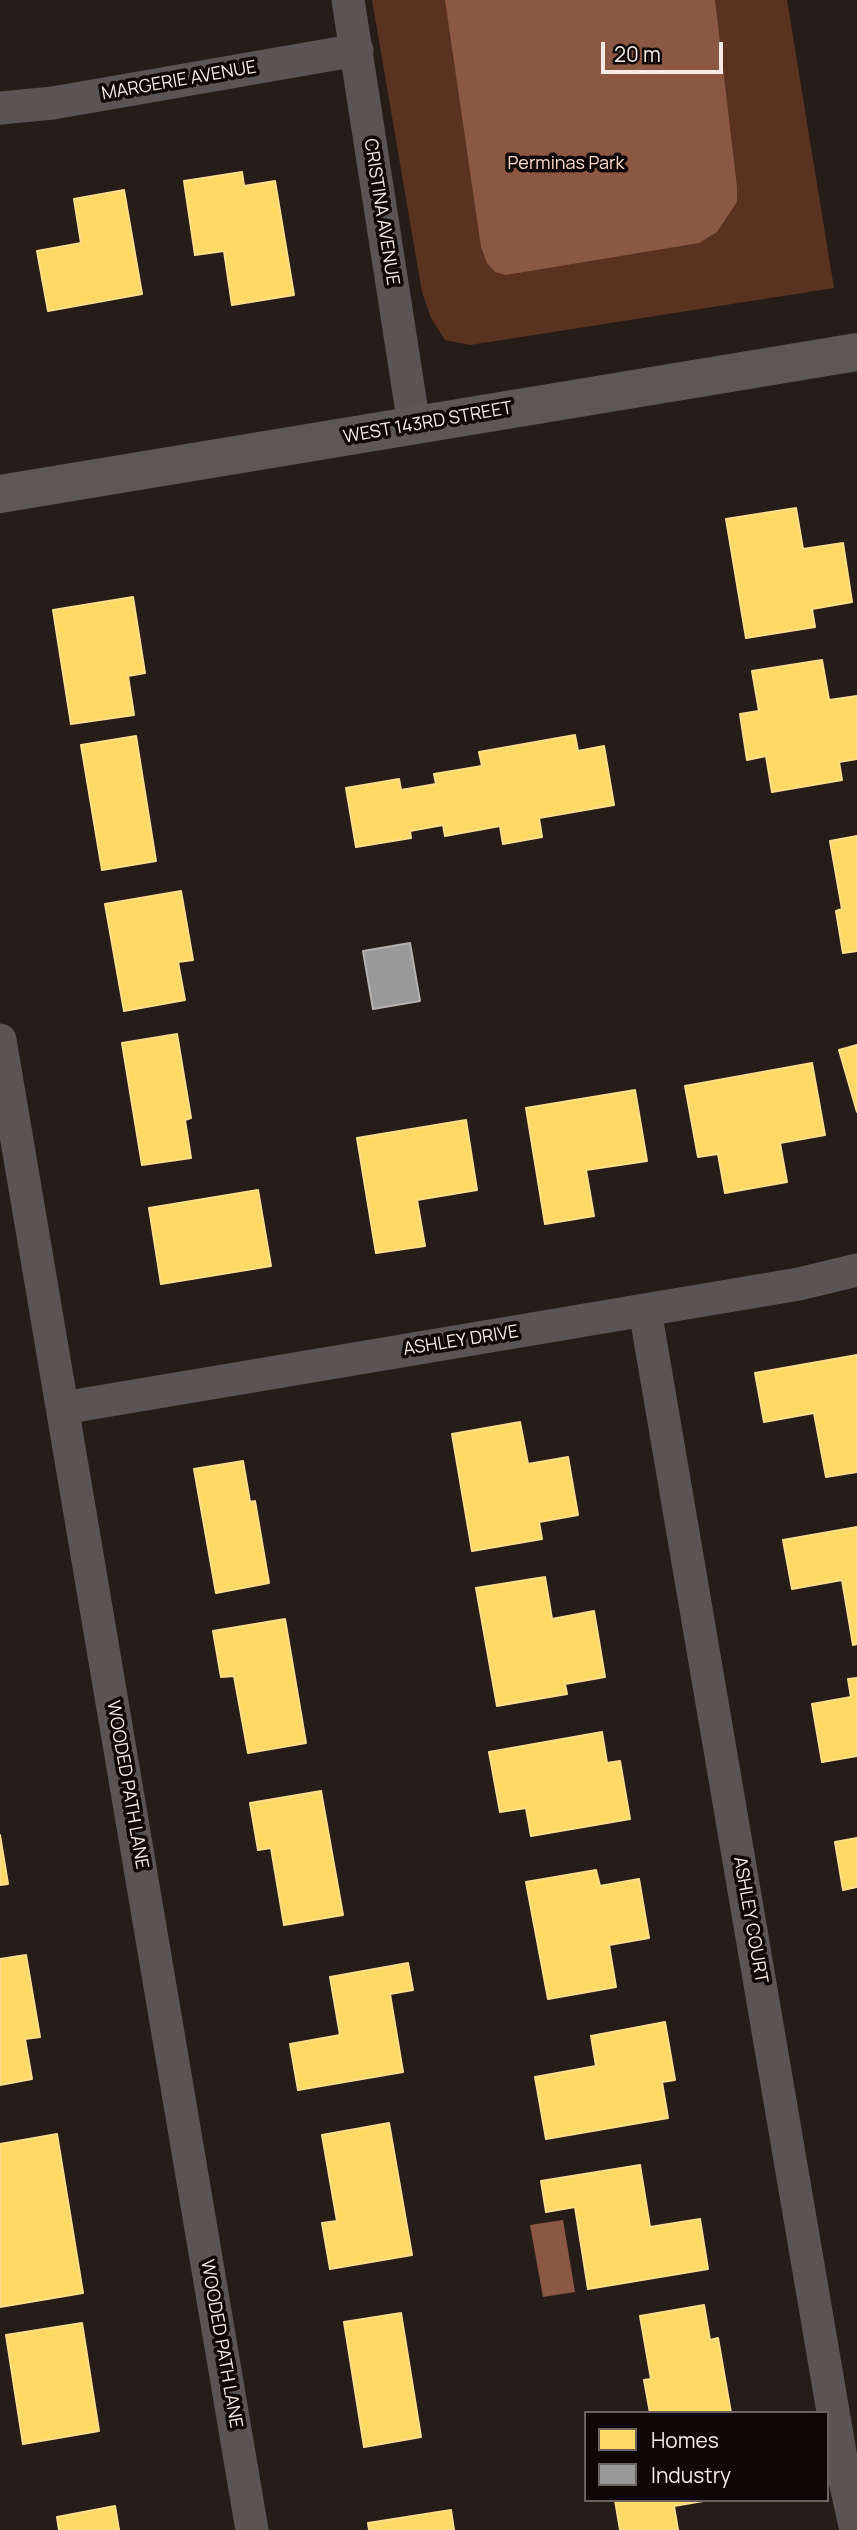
<!DOCTYPE html>
<html>
<head>
<meta charset="utf-8">
<style>
  body { margin:0 }
  #map { position:relative; width:857px; height:2530px; overflow:hidden; background:#271d18; font-family:Manrope,sans-serif }
  canvas { display:block }
  .legend { position:absolute; left:584px; top:2411px; width:245px; height:91px; box-sizing:border-box; background:#0f0705; border:2px solid #6c625e; margin:0; padding:9px 12px; list-style:none; font-size:21px; color:#f7eae4 }
  .legend li { display:flex; align-items:center; gap:14px; height:35px }
  .legend b { width:35px; border:2px solid #6c625e }
  .scale { position:absolute; left:601px; top:42px; width:122px; height:32px; box-sizing:border-box; border:4px solid #f7eae4; border-top:0; padding-left:9px; font-size:21px; line-height:24px; white-space:nowrap; color:#f7eae4; -webkit-text-stroke:5px #0f0705; paint-order:stroke }
</style>
</head>
<body>
<div id="map">
<canvas width="857" height="2530"></canvas>
<ul class="legend">
<li><b style="height:19px;background:#ffd966"></b>Homes</li>
<li><b style="height:19px;background:#999"></b>Industry</li>
</ul>
<div class="scale">20 m</div>
</div>
<script>
const context = document.querySelector('canvas').getContext('2d');
context.lineJoin = 'round';
function fillPath(path, color) {
  context.fillStyle = color;
  context.fill(path, 'evenodd');
}
function poly(rows) {
  const path = new Path2D();
  for (const r of rows) {
    path.moveTo(r[0], r[1]);
    for (let i = 2; i < r.length; i += 2) path.lineTo(r[i], r[i + 1]);
  }
  return path;
}
function stroke(path, color, width, dash) {
  context.strokeStyle = color;
  context.lineWidth = width;
  context.lineCap = dash ? 'butt' : 'round';
  context.setLineDash(dash || []);
  context.stroke(path);
}
function write(font, color, halo, rows, align = 'center') {
  context.font = font + ' Manrope,sans-serif';
  context.lineWidth = 7;
  context.setLineDash([]);
  context.textBaseline = 'middle';
  context.strokeStyle = halo;
  context.fillStyle = color;
  for (const [text, x, y, turn = 0] of rows) {
    context.save();
    context.translate(x, y);
    context.rotate((+turn || 0) * Math.PI / 180);
    context.textAlign = isNaN(turn) ? turn : align;
    if (halo) context.strokeText(text, 0, 0);
    context.fillText(text, 0, 0);
    context.restore();
  }
}
const green = poly([
  [372,0,787,0,834,288,470,345,445,340,431,318,422,292]
]);
const water = poly([
  [445,0,715,0,737,187,737,202,717,232,699,243,506,275,495,272,487,263,481,247],
  [563,2220,575,2292,543,2297,530,2225]
]);
const homes = poly([
  [242,172,244,186,275,181,294,295,232,305,224,251,195,255,184,181,242,172],
  [124,190,142,294,48,311,37,251,81,243,74,199,124,190],
  [796,508,803,549,843,543,852,602,812,609,815,627,746,638,726,519,796,508],
  [133,597,145,673,128,676,134,715,71,724,53,610,133,597],
  [822,660,829,700,857,696,857,759,839,762,842,780,772,792,766,756,747,760,740,714,759,711,752,671,822,660],
  [575,735,578,751,604,746,614,805,539,818,542,837,503,844,500,826,445,836,443,825,410,831,411,838,356,847,346,788,399,779,401,790,436,784,434,774,482,766,479,752,575,735],
  [136,736,156,861,102,870,81,745,136,736],
  [857,836,857,951,843,953,836,911,842,909,830,841,857,836],
  [181,891,193,960,178,962,185,1000,124,1011,105,904,181,891],
  [177,1034,191,1118,185,1120,191,1158,142,1165,122,1043,177,1034],
  [857,1045,857,1112,839,1050,857,1045],
  [812,1063,825,1135,780,1143,787,1182,725,1193,718,1154,698,1157,685,1086,812,1063],
  [635,1090,647,1161,586,1170,594,1216,545,1224,526,1108,635,1090],
  [466,1120,477,1190,417,1200,425,1246,376,1253,357,1138,466,1120],
  [258,1190,271,1266,161,1284,149,1208,258,1190],
  [857,1355,857,1472,826,1477,814,1413,764,1422,755,1373,857,1355],
  [520,1422,528,1464,568,1457,578,1515,539,1522,542,1539,472,1551,452,1434,520,1422],
  [243,1461,250,1502,255,1501,269,1583,216,1593,194,1469,243,1461],
  [857,1527,857,1644,853,1645,842,1580,792,1589,783,1540,857,1527],
  [545,1577,552,1619,594,1611,605,1677,565,1684,567,1694,497,1706,476,1588,545,1577],
  [285,1619,306,1743,248,1753,234,1676,221,1677,213,1631,285,1619],
  [857,1678,857,1756,822,1762,812,1704,851,1697,848,1679,857,1678],
  [602,1732,607,1763,620,1761,630,1819,531,1836,526,1808,500,1812,489,1752,602,1732],
  [321,1791,343,1915,284,1925,271,1848,258,1850,250,1803,321,1791],
  [0,1835,8,1884,0,1885,0,1835],
  [857,1838,857,1887,843,1890,835,1842,857,1838],
  [596,1870,600,1886,639,1879,649,1938,609,1945,616,1987,548,1999,526,1882,596,1870],
  [26,1955,40,2037,25,2039,32,2079,0,2085,0,1959,26,1955],
  [408,1963,413,1990,390,1994,403,2072,298,2090,290,2044,340,2035,330,1977,408,1963],
  [665,2022,675,2080,662,2082,668,2118,546,2139,535,2077,596,2066,591,2036,665,2022],
  [389,2123,412,2255,330,2269,322,2223,337,2221,322,2135,389,2123],
  [57,2134,83,2293,0,2307,0,2144,57,2134],
  [640,2165,650,2227,700,2219,708,2269,588,2289,575,2207,546,2212,541,2181,640,2165],
  [704,2305,710,2340,718,2338,731,2413,650,2413,644,2380,651,2379,640,2316,704,2305],
  [401,2313,421,2437,364,2447,344,2322,401,2313],
  [82,2323,99,2431,23,2444,6,2335,82,2323],
  [615,2500,709,2500,674,2506,678,2530,620,2530,615,2500],
  [115,2506,119,2530,59,2530,57,2517,115,2506],
  [451,2510,454,2530,369,2530,368,2523,451,2510]
]);
const industry = poly([
  [410,943,420,1001,373,1009,363,951,410,943]
]);
const street = poly([
  [348,0,414,425],
  [0,108,53,103,357,50],
  [0,1040,252,2530],
  [645,1310,844,2476,856,2530],
  [63,1408,799,1284,857,1270]
]);
const secondary = poly([
  [0,494,857,352]
]);
const streetNames = [
  ["MARGERIE AVENUE",179,81,-10],
  ["CRISTINA AVENUE",381,212,81],
  ["WEST 143RD STREET",428,423,-10],
  ["ASHLEY DRIVE",461,1341,-9],
  ["WOODED PATH LANE",127,1785,80],
  ["ASHLEY COURT",750,1920,80],
  ["WOODED PATH LANE",221,2344,80]
];
const parkNames = [
  ["Perminas Park",566,164]
];
fillPath(green, '#593220');
fillPath(water, '#8b5843');
fillPath(homes, '#ffd966');
stroke(homes, '#fdde8c', 2);
fillPath(industry, '#999');
stroke(industry, '#b5b1b0', 2);
stroke(street, '#5a5554', 33);
stroke(secondary, '#5e5854', 38);
write('18px', '#f7eae4', '#0f0705', streetNames);
write('18px', '#fddacb', '#0f0705', parkNames);
</script>
</body>
</html>
